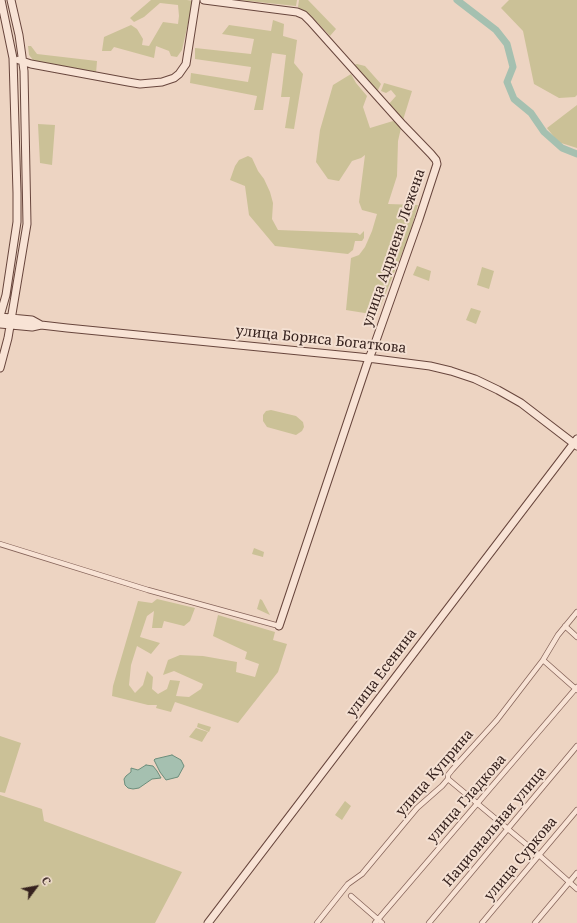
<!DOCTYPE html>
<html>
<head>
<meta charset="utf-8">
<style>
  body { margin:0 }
  #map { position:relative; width:577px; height:923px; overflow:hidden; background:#edd4c2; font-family:"Noto Serif",serif }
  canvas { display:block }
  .north { position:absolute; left:16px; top:867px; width:40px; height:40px; -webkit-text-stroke:3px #f4e0d2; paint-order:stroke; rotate:58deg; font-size:11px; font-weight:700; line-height:16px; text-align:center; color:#36221e }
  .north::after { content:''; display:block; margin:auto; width:14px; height:18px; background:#36221e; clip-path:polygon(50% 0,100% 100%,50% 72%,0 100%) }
</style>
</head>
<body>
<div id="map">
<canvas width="577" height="923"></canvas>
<div class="north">С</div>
</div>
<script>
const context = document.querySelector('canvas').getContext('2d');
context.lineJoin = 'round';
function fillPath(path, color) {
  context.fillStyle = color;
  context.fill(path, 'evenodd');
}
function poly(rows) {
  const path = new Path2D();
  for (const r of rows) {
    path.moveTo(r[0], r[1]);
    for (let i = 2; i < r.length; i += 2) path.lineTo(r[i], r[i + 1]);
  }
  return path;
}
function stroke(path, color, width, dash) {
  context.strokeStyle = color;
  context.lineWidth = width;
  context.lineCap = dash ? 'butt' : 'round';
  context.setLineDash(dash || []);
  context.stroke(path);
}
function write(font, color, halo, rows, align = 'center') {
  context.font = font + ' "Noto Serif",serif';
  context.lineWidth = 4;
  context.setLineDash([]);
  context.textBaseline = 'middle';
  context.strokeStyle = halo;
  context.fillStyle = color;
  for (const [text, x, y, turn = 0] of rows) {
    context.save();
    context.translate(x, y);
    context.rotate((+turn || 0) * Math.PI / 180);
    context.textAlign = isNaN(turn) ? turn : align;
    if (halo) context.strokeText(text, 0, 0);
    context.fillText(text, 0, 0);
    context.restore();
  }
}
const green = poly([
  [151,0,187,0,193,1,182,50,177,57,171,56,169,51,156,46,154,58,114,47,111,51,102,51,104,37,131,25,137,29,143,39,142,45,149,46,163,22,178,24,179,16,178,5,160,3,144,17,134,22,130,18],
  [239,0,297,0,296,6],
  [299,0,308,0,336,29,330,36,314,19,298,7],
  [509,0,577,0,577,95,575,97,559,98,534,84,523,31,501,8],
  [273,20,284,24,283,36,297,40,294,63,303,74,294,129,285,128,290,97,281,97,286,55,272,53,263,110,254,110,257,96,190,83,191,73,248,82,251,67,195,59,195,48,251,54,254,39,222,34,229,25,271,31],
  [28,46,31,46,37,54,97,61,96,74,34,61,29,55],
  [357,64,365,66,381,84,377,92,353,65],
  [351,74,356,83,367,96,363,107,370,128,393,121,396,122,401,128,398,141,397,176,388,204,418,205,409,236,377,315,346,310,351,258,359,255,365,247,372,231,377,214,362,210,359,202,365,155,361,158,352,161,339,181,328,179,316,162,320,130,333,85],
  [384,83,412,91,403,120,388,105,396,96,391,90,386,93,381,91],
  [577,105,577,148,558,142,547,128],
  [38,124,55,125,52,165,40,163],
  [248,156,252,158,258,171,264,179,270,192,273,203,272,219,278,230,357,233,360,235,364,231,364,238,362,241,355,241,353,250,348,254,275,246,249,215,245,186,230,180,235,166,239,160],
  [417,266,431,271,429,281,413,275],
  [482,267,494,271,489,289,477,285],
  [471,308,481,311,476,324,466,320],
  [271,410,296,416,303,422,304,427,302,431,296,435,267,427,263,421,263,415,266,411],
  [254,548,264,552,263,557,252,554],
  [157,599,195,608,190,621,184,626,164,621,162,628,152,628,154,611,147,616,140,637,160,643,151,654,137,646,131,665,129,685,135,693,143,685,147,671,153,677,152,689,158,694,167,689,170,680,180,681,176,696,189,697,201,689,203,684,174,671,163,675,168,660,180,655,203,656,237,662,236,672,255,677,259,664,245,659,247,652,213,636,218,615,275,632,273,640,287,644,278,672,238,723,175,702,171,712,156,708,157,705,148,705,112,696,113,686,138,601,152,603],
  [260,599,262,600,270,615,257,609],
  [198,723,211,727,209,732,197,727],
  [196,728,208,732,202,742,189,737],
  [0,736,21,743,5,793,0,792],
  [0,795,42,809,44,821,182,872,155,923,0,923],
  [345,801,351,806,342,820,335,815]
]);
const water = poly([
  [172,755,181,760,184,766,178,777,166,780,160,772,154,760,155,759,172,755],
  [146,765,153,766,157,771,161,778,152,779,139,788,133,789,128,788,125,785,124,779,126,776,131,772,131,768,138,770,146,765]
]);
const river = poly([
  [457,0,496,30,507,44,513,67,507,82,514,99,531,113,544,132,562,148,577,154]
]);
const street = poly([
  [0,544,148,590,279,626],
  [565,626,577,637],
  [543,660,577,690],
  [448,779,539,855,577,889],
  [351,896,382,923],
  [317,923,348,884,362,874,417,808,442,786,448,779,448,775,452,770,497,720,543,660,558,635,577,612],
  [375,923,577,687],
  [429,923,577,746],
  [482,923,577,810],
  [535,923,577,873]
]);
const secondary = poly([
  [204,0,297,12,304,15,310,21,403,125,431,154,436,160,437,164,419,219,373,349,369,358,279,626],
  [19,60,31,64,128,82,140,84,162,82,174,78,179,74,186,64,196,0],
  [0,316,6,295,17,222,17,193,13,58,1,0],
  [0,317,32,320,41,325,67,328,360,357,430,366,451,371,475,379,498,390,521,403,577,446],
  [0,324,32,327,41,325],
  [0,368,8,338,27,224,24,71,19,35,11,0],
  [208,923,577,439]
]);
const streetNames = [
  ["улица Адриена Лежена",394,248,-71],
  ["улица Бориса Богаткова",321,340,6],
  ["улица Есенина",382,673,-53],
  ["улица Куприна",435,773,-49],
  ["улица Гладкова",467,799,-49],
  ["Национальная улица",495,827,-50],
  ["улица Суркова",521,859,-50]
];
fillPath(green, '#cbc197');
fillPath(water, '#a5c0b0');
stroke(water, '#6c8d7b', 1);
stroke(river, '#a5c0b0', 7);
stroke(street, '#86645a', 6);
stroke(secondary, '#68463d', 9);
stroke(street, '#f8e3d5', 4.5);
stroke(secondary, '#f8e3d5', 7);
write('14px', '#36221e', '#f4e0d2', streetNames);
</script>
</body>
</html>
